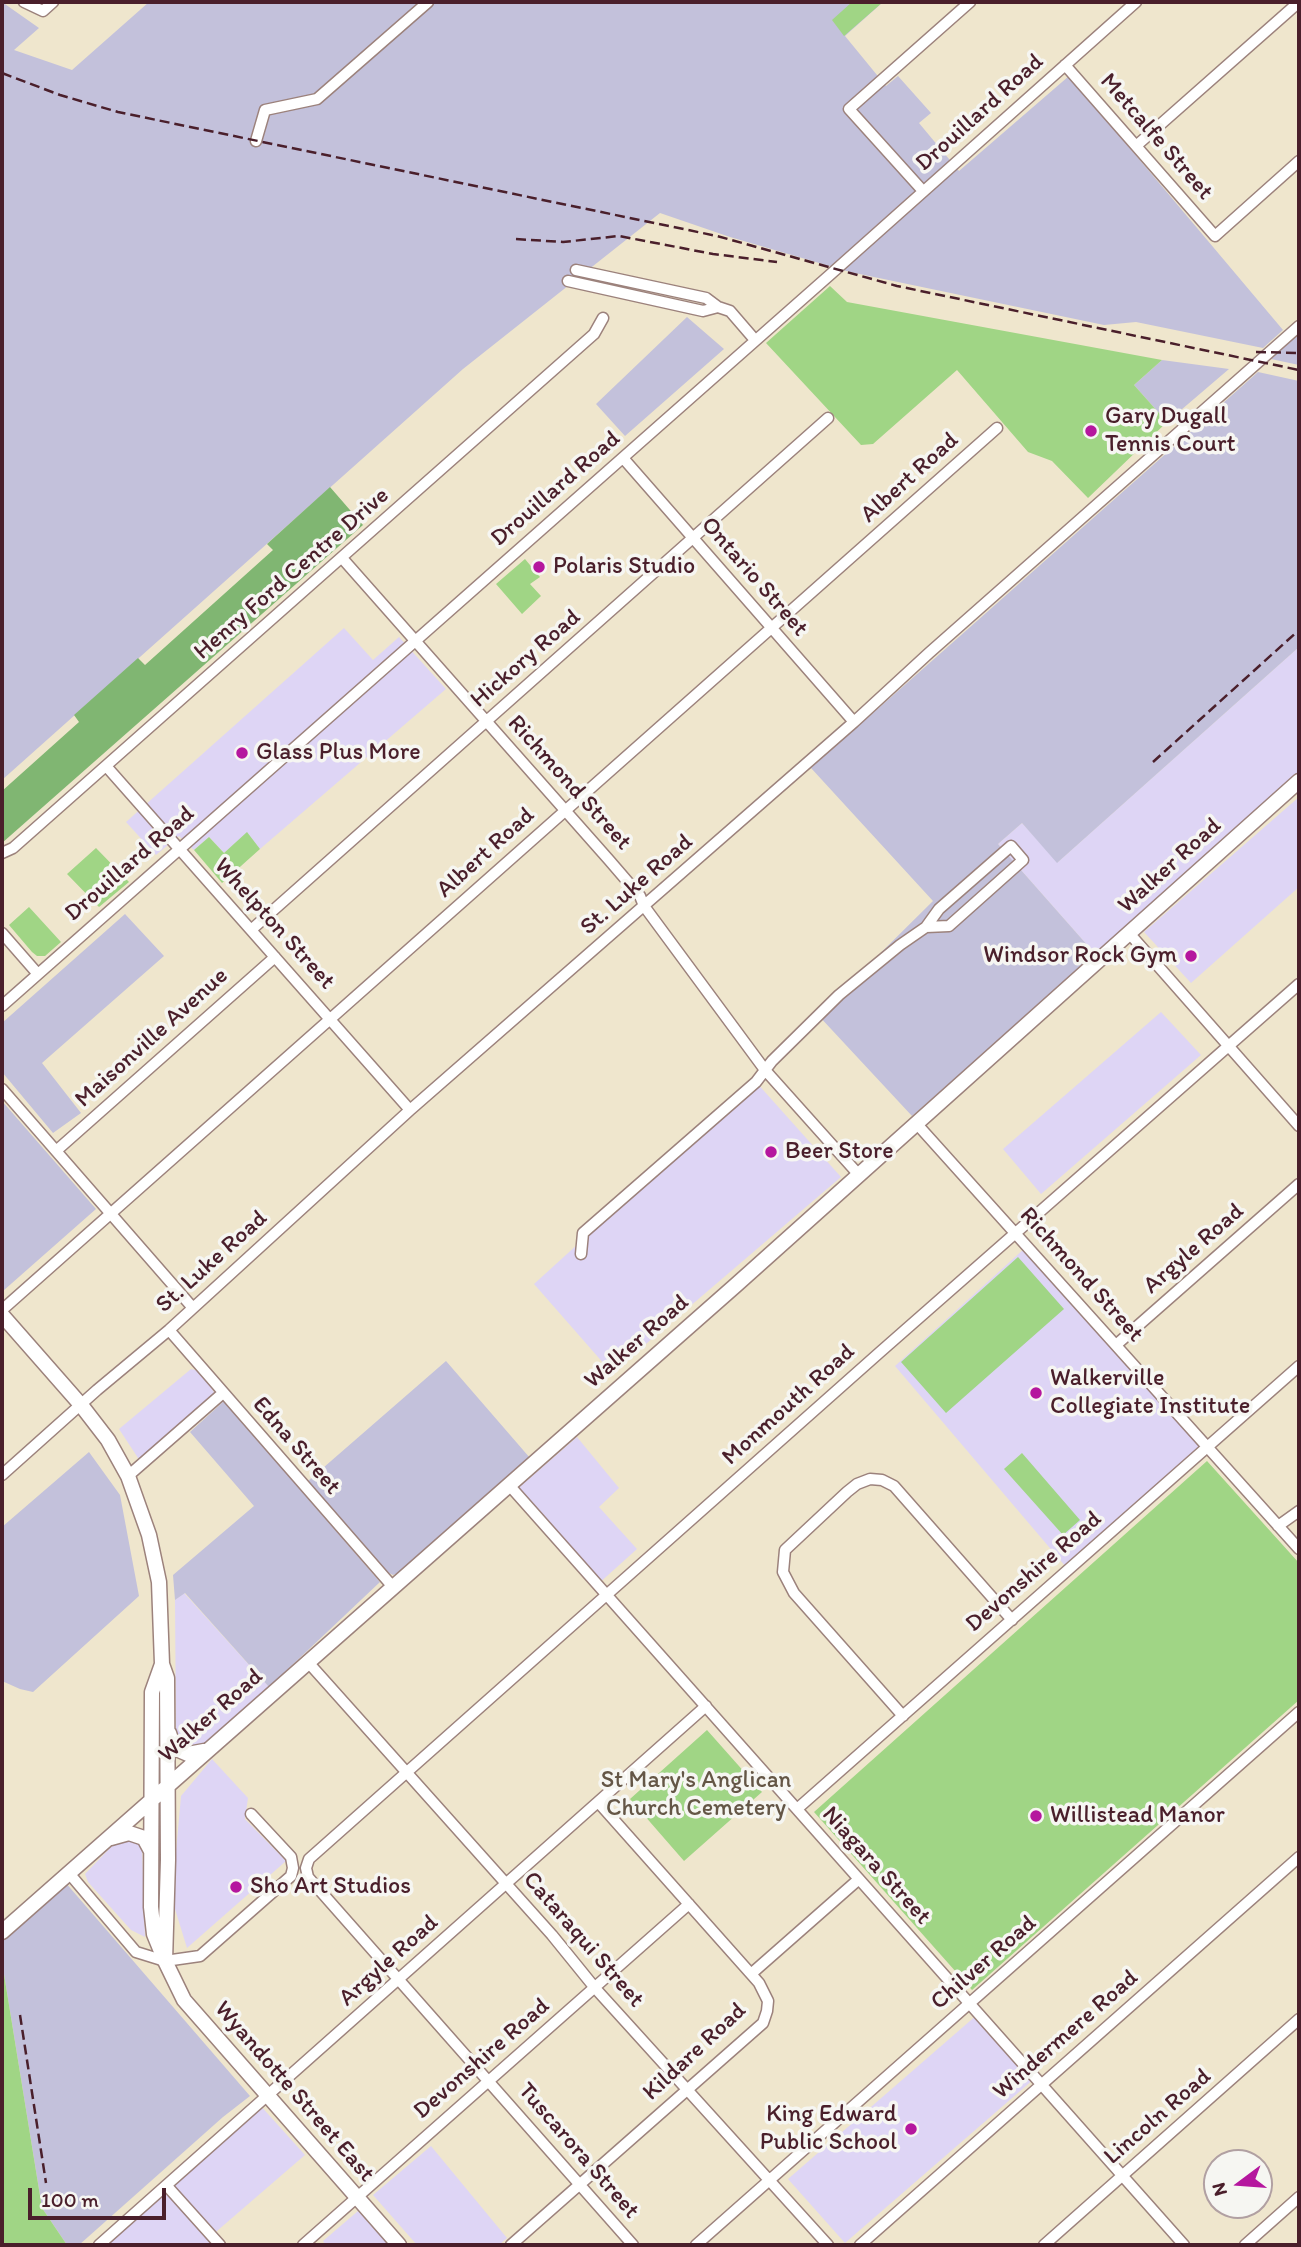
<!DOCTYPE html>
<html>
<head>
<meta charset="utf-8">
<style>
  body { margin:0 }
  #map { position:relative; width:1301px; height:2247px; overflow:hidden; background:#efe6cd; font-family:Itim,sans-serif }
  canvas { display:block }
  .frame { position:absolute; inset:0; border:4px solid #4a1f2b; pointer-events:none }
  .north { position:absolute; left:1203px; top:2149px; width:70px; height:70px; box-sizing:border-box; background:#f6f6f2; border:2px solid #b1a0a2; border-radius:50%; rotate:254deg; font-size:19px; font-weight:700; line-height:28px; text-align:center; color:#4a1f2b }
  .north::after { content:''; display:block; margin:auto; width:24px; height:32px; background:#b5179e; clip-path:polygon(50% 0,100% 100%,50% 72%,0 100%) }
  .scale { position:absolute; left:28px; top:2188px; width:138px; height:32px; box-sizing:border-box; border:4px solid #4a1f2b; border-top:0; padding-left:9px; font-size:21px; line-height:24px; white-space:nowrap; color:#4a1f2b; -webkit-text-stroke:5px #f6f6f2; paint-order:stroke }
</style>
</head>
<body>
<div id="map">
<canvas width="1301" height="2247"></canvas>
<div class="frame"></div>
<div class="north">N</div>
<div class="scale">100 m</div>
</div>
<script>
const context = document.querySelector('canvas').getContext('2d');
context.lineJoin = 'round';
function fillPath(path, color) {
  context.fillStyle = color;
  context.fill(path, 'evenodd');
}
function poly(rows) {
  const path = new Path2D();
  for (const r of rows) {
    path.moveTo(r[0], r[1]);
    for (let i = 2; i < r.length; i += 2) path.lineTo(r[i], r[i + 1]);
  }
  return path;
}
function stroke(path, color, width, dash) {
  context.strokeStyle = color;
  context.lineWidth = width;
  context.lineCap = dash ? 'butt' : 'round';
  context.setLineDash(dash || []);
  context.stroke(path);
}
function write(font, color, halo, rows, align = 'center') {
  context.font = font + ' Itim,sans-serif';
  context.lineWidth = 7;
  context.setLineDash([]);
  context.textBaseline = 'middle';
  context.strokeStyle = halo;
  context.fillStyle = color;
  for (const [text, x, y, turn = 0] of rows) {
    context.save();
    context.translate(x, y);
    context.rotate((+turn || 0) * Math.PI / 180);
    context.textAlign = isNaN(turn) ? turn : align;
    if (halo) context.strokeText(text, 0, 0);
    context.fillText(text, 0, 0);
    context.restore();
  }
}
const built = poly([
  [344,628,373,660,399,637,446,689,260,849,247,833,224,853,209,837,194,850,179,836,156,855,126,822],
  [1299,647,1299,774,1096,955,998,844,1022,823,1058,862],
  [1299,797,1299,887,1191,983,1144,932],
  [1161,1012,1201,1055,1041,1194,1003,1149],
  [756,1082,841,1177,612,1373,534,1284],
  [1025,1248,1201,1447,1066,1567,895,1366],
  [191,1369,199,1371,207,1380,217,1398,142,1464,119,1429],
  [577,1437,619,1488,599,1507,637,1549,597,1585,515,1491],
  [184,1593,269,1687,200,1747,191,1750,179,1743,176,1736,175,1600],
  [212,1759,248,1798,245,1819,286,1861,187,1948,175,1909,175,1863,181,1796],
  [128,1837,142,1846,145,1937,131,1930,88,1882,85,1874,111,1847],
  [978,2014,1034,2079,845,2243,788,2179],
  [259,2104,305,2155,210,2237,216,2245,99,2245],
  [431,2146,507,2238,499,2245,417,2245,373,2195],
  [358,2211,389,2245,326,2245,323,2241]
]);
const industrial = poly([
  [2,2,39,28,14,50,72,70,149,2,883,2,845,36,886,86,898,76,931,113,919,123,959,171,1069,76,1283,330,1263,348,1136,322,1104,325,850,272,730,237,660,213,463,369,2,780],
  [687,317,724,349,625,436,596,404],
  [1299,334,1299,365,1271,359],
  [1162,360,1229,369,1167,422,1134,385],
  [1258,372,1299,381,1299,647,1057,863,1022,823,998,844,1096,955,912,1116,818,1015,933,901,811,768],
  [125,914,164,956,42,1063,81,1113,53,1133,2,1072,2,1023],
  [2,1101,96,1209,3,1291,2,1289],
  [446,1361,530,1458,398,1573,393,1575,387,1572,308,1481],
  [224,1401,380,1582,269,1687,185,1593,175,1600,173,1575,254,1506,190,1432],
  [89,1452,120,1495,139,1596,33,1692,20,1689,2,1681,2,1527],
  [65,1882,250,2096,223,2117,79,2245,67,2245,42,2208,2,1962,2,1939]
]);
const green = poly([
  [852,2,883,2,844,36,832,20],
  [830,286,847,302,1162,360,1134,385,1167,422,1088,498,1052,461,1028,452,957,370,873,444,861,445,766,343],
  [525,559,540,577,530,584,541,596,522,614,496,584],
  [247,832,260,849,222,883,194,850,209,837,224,853],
  [96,848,129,882,99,907,67,874],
  [29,907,61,942,45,956,37,956,32,952,9,925],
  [1018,1257,1064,1309,946,1413,901,1362],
  [1022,1453,1080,1520,1063,1535,1004,1469],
  [1207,1461,1299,1563,1299,1700,972,1990,814,1812],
  [707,1730,762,1792,684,1861,630,1799],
  [2,1962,42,2208,67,2245,3,2245]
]);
const forest = poly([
  [330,487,363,525,2,843,2,791,79,722,74,715,138,658,145,665,273,550,267,544]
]);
const minor = poly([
  [24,2,43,11,53,2],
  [1065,65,1215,236,1299,161],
  [256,141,265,110,317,99,428,2],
  [1136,146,1299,2],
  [923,191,849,109,970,2],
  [576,270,706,298,718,307,730,311,755,340],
  [568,281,703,311,718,307],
  [623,458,854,722],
  [342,558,609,860,640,896,644,906,765,1070,859,1175],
  [106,766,410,1110],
  [2,853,13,848,594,334,603,318],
  [251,930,828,418],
  [2,933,37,973],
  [1129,933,1299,1126],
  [2,1006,832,273,1136,2],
  [2,1089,193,1308],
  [916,1123,1299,1549],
  [56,1151,275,957],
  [581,1254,583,1233,756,1082,772,1061,839,995,900,945,926,927,939,909,1011,846,1023,860,949,926,926,927],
  [2,1310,997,428],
  [169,1330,393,1587],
  [1116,1345,1299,1184],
  [2,1475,97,1390,169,1330,410,1110,854,722,929,653,1299,326],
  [128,1476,223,1393],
  [509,1485,1184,2245],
  [1278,1526,1299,1511],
  [307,1661,552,1935,595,1988,828,2245],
  [903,1716,794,1593,783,1572,785,1550,847,1492,857,1484,870,1479,882,1480,894,1486,1012,1620],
  [797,1809,1299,1366],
  [68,1872,136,1952,165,1961,200,1956,291,1876,293,1868,291,1857,251,1814],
  [751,1974,859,1879],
  [167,2186,220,2245],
  [99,2245,706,1706],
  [303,2245,689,1904],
  [511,2245,763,2023,767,2011,768,2001,759,1983,598,1802],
  [633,2245,308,1877,306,1868,309,1859,879,1353,1299,984],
  [696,2245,1299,1712],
  [860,2245,1299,1857],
  [1044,2245,1299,2019],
  [1245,2245,1299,2197]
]);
const major = poly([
  [2,1315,81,1405,108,1440,128,1476,149,1535,159,1582,162,1664,167,1678,168,1860,165,1961],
  [162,1664,152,1692,151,1907,154,1934,165,1961,184,2000,399,2245],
  [169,1733,174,1748,188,1754,204,1751],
  [111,1838,129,1833,144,1838,151,1851],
  [2,1932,736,1285,1299,781]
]);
const rail = poly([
  [2,73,60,95,118,112,717,236,897,286,1299,370],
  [516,239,563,242,619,236,713,254,777,262],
  [1256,352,1299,353],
  [1153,762,1299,630],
  [20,2015,46,2183]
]);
const markers = [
  [1091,431,7,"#b5179e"],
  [539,567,7,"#b5179e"],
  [242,753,7,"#b5179e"],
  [1191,956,7,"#b5179e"],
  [771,1152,7,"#b5179e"],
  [1036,1393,7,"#b5179e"],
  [1036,1816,7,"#b5179e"],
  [236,1887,7,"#b5179e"],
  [911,2129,7,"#b5179e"]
];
const streetNames = [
  ["Drouillard Road",980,113,-42],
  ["Metcalfe Street",1156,137,49],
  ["Albert Road",910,478,-42],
  ["Drouillard Road",556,489,-41],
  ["Henry Ford Centre Drive",292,574,-41],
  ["Ontario Street",754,577,49],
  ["Hickory Road",526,659,-41],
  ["Richmond Street",569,783,48],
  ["Albert Road",486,853,-42],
  ["Drouillard Road",130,864,-41],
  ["Walker Road",1170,866,-42],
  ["St. Luke Road",637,885,-41],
  ["Whelpton Street",274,924,48],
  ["Maisonville Avenue",152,1038,-42],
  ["Argyle Road",1194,1249,-41],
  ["St. Luke Road",212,1262,-42],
  ["Richmond Street",1081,1275,48],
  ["Walker Road",637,1342,-41],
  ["Monmouth Road",789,1405,-42],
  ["Edna Street",296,1446,49],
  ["Devonshire Road",1034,1572,-41],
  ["Walker Road",211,1716,-41],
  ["Niagara Street",876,1866,48],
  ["Cataraqui Street",583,1940,49],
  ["Argyle Road",389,1961,-42],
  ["Chilver Road",984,1963,-41],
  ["Windermere Road",1066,2035,-41],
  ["Kildare Road",695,2052,-43],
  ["Devonshire Road",482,2059,-41],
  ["Wyandotte Street East",294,2092,49],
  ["Lincoln Road",1158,2117,-41],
  ["Tuscarora Street",578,2151,49]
];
const poiNames = [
  ["Gary Dugall",1105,417],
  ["Tennis Court",1105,445],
  ["Polaris Studio",553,567],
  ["Glass Plus More",256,753],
  ["Windsor Rock Gym",1177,956,"right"],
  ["Beer Store",785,1152],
  ["Walkerville",1050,1379],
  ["Collegiate Institute",1050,1407],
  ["Willistead Manor",1050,1816],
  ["Sho Art Studios",250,1887],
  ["King Edward",897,2115,"right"],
  ["Public School",897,2143,"right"]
];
const parkNames = [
  ["St Mary's Anglican",696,1781],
  ["Church Cemetery",696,1809]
];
fillPath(built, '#ded5f5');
fillPath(industrial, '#c3c1db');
fillPath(green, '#a0d585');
fillPath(forest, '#80b672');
stroke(minor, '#9c827c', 13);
stroke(major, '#9c827c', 17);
stroke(minor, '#fff', 10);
stroke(major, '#fff', 14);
stroke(rail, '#4a1f2b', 2.5, [10, 5]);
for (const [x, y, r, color] of markers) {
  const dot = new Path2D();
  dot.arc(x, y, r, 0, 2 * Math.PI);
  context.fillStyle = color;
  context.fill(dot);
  stroke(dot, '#f6f6f2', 2.5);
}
write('24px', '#4a1f2b', '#f6f6f2', streetNames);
write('24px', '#4a1f2b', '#f6f6f2', poiNames, 'left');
write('24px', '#645646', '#f6f6f2', parkNames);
</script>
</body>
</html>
